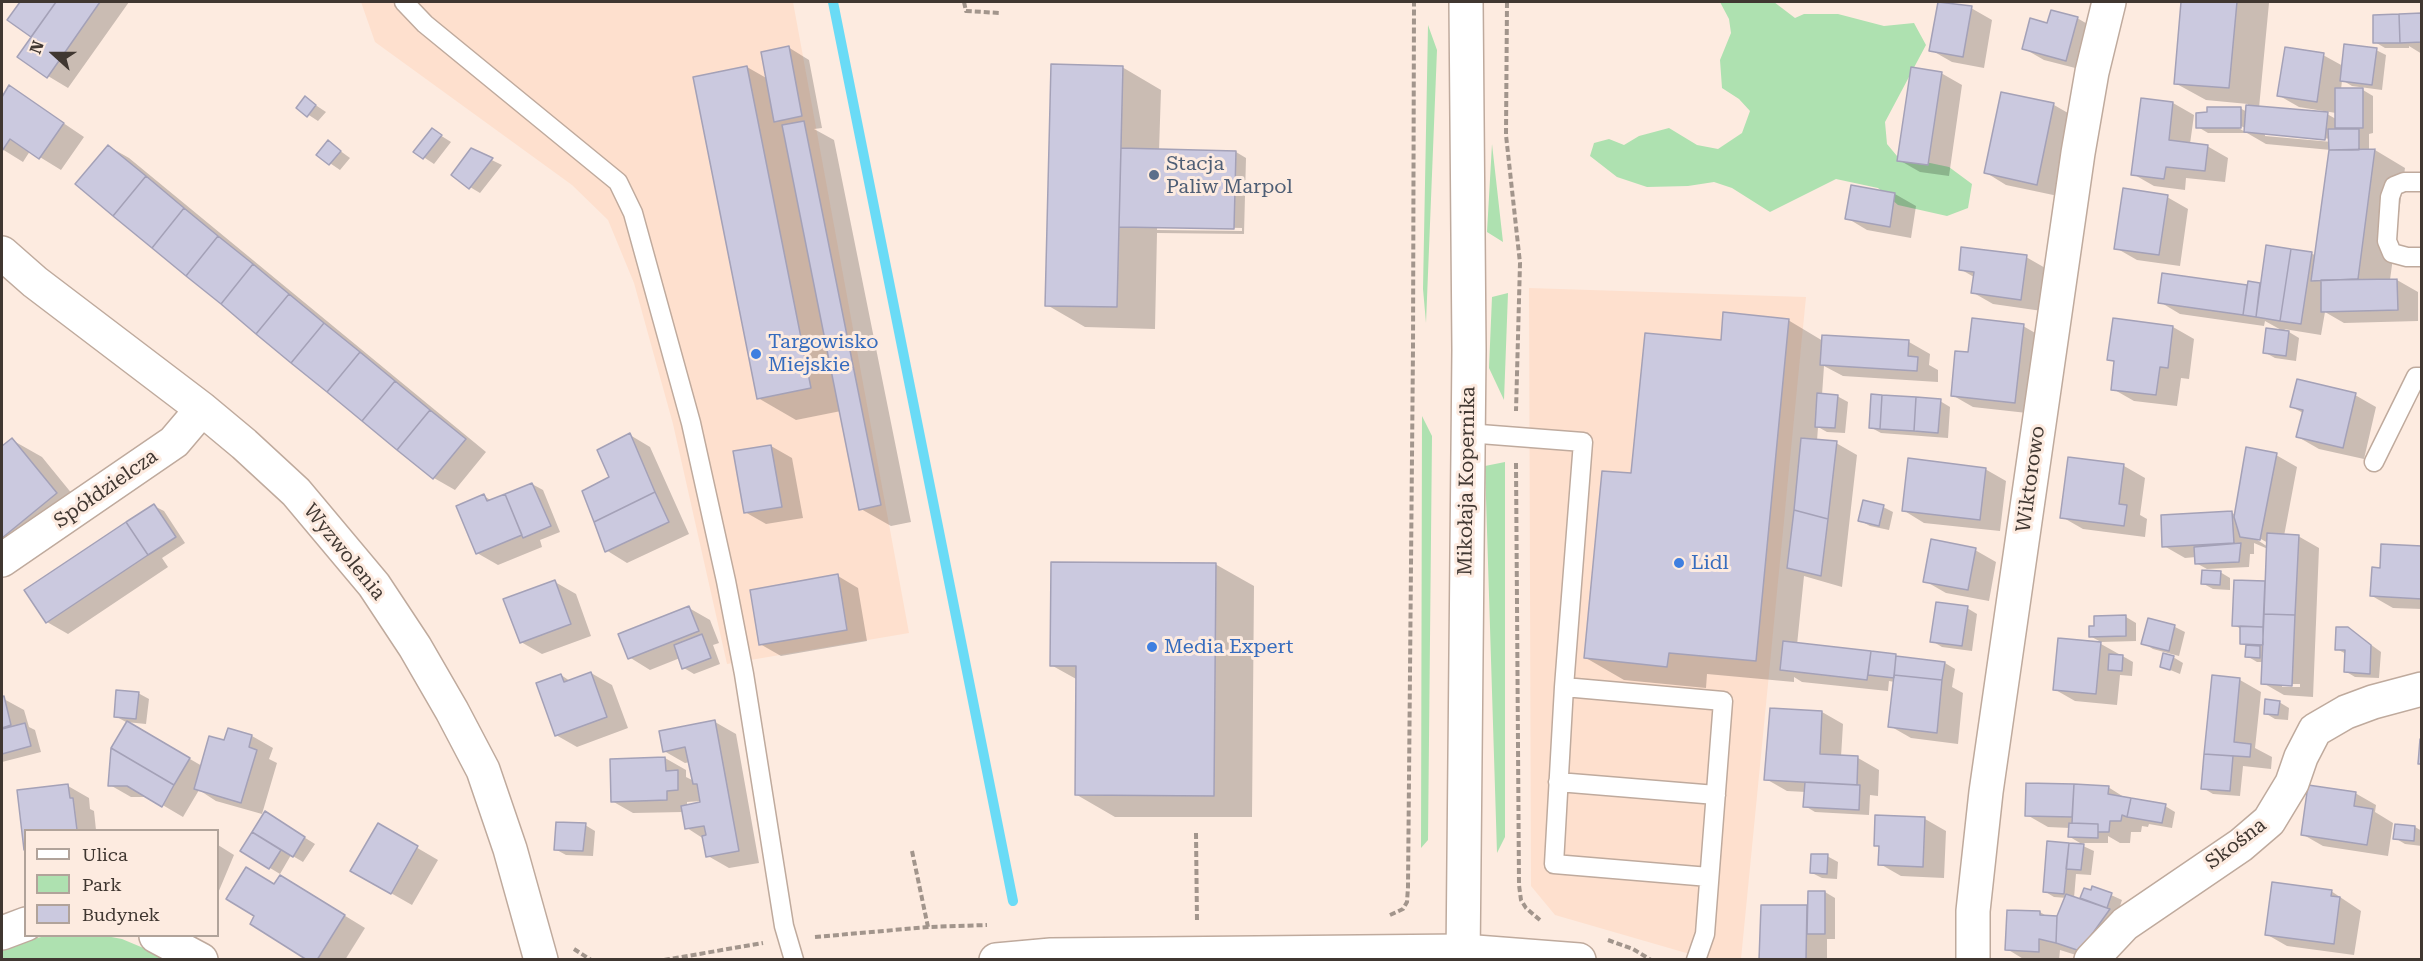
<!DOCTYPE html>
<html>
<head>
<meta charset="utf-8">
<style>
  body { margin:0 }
  #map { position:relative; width:2423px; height:961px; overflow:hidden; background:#fdebe0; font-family:"Roboto Serif",serif }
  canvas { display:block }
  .frame { position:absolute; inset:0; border:3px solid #403731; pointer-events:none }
  .legend { position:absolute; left:24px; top:829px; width:195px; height:108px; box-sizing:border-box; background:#fdebe0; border:2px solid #b1a39a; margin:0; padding:8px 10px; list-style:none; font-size:18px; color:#403731 }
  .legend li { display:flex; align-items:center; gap:12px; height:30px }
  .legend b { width:30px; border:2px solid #b1a39a }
  .north { position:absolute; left:24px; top:24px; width:60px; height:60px; -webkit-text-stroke:4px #fdebe0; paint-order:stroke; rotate:291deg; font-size:16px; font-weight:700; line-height:24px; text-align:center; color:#403731 }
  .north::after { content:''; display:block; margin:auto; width:21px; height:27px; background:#403731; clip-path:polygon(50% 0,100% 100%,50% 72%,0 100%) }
</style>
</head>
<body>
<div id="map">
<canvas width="2423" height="961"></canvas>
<div class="frame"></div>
<ul class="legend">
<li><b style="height:8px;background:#fff"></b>Ulica</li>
<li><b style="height:16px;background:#aee1b0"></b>Park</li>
<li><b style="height:16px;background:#cbc9df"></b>Budynek</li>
</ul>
<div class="north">N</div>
</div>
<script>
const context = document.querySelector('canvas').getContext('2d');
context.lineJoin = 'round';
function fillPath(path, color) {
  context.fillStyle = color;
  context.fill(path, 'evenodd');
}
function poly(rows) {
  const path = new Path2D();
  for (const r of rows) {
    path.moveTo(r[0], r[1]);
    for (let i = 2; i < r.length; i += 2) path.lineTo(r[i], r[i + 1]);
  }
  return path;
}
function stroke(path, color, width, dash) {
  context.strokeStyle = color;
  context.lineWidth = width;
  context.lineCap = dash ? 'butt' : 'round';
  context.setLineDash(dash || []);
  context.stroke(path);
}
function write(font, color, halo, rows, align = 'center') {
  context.font = font + ' "Roboto Serif",serif';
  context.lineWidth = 6;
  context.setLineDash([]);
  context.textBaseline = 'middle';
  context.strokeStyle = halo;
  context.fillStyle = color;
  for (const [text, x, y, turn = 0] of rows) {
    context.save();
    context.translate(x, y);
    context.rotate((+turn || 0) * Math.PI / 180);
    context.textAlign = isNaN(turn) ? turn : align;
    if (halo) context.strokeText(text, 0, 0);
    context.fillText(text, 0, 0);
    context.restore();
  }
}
const built = poly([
  [361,2,793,2,909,633,727,664,673,424,634,283,608,220,572,185,375,42],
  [1529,288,1806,297,1741,959,1707,959,1555,915,1531,886]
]);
const green = poly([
  [1720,2,1774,2,1795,18,1804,14,1838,14,1884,26,1914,23,1926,45,1885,122,1887,144,1897,156,1949,167,1972,184,1968,208,1947,216,1898,205,1878,188,1836,179,1770,212,1732,188,1714,182,1688,186,1647,187,1617,177,1590,156,1594,143,1609,139,1624,145,1639,136,1669,128,1697,145,1718,149,1742,133,1750,111,1739,99,1722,88,1720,60,1731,33,1729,19],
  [1428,25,1437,50,1426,323,1423,289],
  [1492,144,1503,242,1487,232],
  [1508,293,1504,400,1489,368,1492,297],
  [1422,416,1432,436,1428,840,1421,848],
  [1505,462,1505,837,1497,853,1485,466],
  [45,936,106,936,122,939,172,960,2,960,2,951,18,943]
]);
const shadow = poly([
  [21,2,129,2,68,88,48,76,33,37,9,20],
  [2183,2,2269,3,2259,108,2327,114,2336,119,2336,113,2299,107,2278,95,2323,55,2343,66,2376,50,2386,55,2382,90,2352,86,2342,80,2341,90,2363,90,2373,96,2373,133,2369,134,2369,151,2375,150,2405,168,2390,280,2397,280,2418,292,2418,321,2344,323,2325,312,2321,335,2284,329,2299,338,2296,361,2275,358,2264,352,2283,331,2265,321,2264,326,2180,314,2160,302,2164,274,2249,288,2250,283,2262,284,2311,253,2316,256,2331,150,2266,144,2247,133,2208,133,2198,127,2240,108,2247,112,2248,104,2206,100,2175,83],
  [2235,123,2245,128,2245,132,2234,125],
  [2265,133,2332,139,2332,142,2265,136],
  [2258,286,2262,286,2260,293,2257,293],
  [1971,8,1992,20,1984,68,1952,62,1931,50],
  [2422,14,2422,54,2409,46,2409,48,2385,48,2375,42],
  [2077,18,2098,30,2087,71,2044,60,2023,48,2048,25],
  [788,47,809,60,822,128,814,129,834,140,911,522,891,526,861,509,841,411,796,420,758,398,747,67,768,79],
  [1122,67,1161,90,1159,151,1236,152,1246,158,1244,234,1157,233,1155,329,1085,327,1047,305],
  [1157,226,1242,228,1242,231,1157,230],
  [1941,73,1962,85,1949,176,1920,172,1899,160],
  [10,87,84,137,61,170,30,151,23,162,2,149,2,99],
  [2002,94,2054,105,2075,117,2058,196,2006,185,1985,172],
  [305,98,326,112,318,121,298,108],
  [2173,103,2194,115,2190,144,2207,146,2228,158,2225,182,2186,178,2185,190,2154,186,2133,174],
  [432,130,451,142,434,164,416,152],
  [328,142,350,158,340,170,318,155],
  [108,146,129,158,486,452,455,490,434,478,77,184],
  [471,150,502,165,480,193,470,187],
  [1895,194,1916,206,1911,238,1867,230,1847,218],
  [2167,197,2188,209,2180,266,2137,260,2116,248],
  [2026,257,2047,269,2042,311,1993,304,1972,292,1974,277,1960,269],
  [1788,320,1823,341,1909,342,1930,354,1929,365,1938,370,1938,382,1843,376,1824,366,1822,395,1837,396,1848,402,1845,433,1827,432,1818,427,1817,441,1836,443,1857,455,1842,587,1804,576,1797,645,1945,663,1955,669,1952,687,1963,693,1958,744,1911,738,1890,726,1895,682,1889,681,1888,691,1802,682,1794,677,1794,682,1707,674,1706,688,1624,680,1586,658,1633,475,1722,342],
  [2023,326,2044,338,2036,414,1973,407,1952,395,1970,354],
  [2173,327,2194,339,2189,379,2181,378,2177,406,2134,401,2113,389,2116,363,2109,359],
  [2355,395,2376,407,2364,459,2319,449,2298,437,2303,413,2292,407],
  [1940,401,1950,407,1948,438,1881,433,1870,427],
  [630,435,650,447,689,534,627,563,606,550,611,478],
  [12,440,42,457,86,511,2,554,2,448],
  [771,446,792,458,803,518,766,524,745,512],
  [2276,455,2297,467,2284,536,2298,536,2319,548,2313,697,2284,695,2263,683,2263,662,2257,662,2247,656,2247,646,2241,643,2241,629,2234,625,2236,581,2267,582,2268,549,2254,543,2254,554,2250,554,2249,567,2207,569,2196,563,2196,557,2185,558,2164,546,2232,513,2236,515],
  [2254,535,2268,543,2268,547,2253,537],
  [2282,684,2300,684,2300,687,2282,687],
  [2069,459,2124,466,2145,478,2140,515,2147,519,2145,537,2083,529,2062,517],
  [1985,469,2006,481,2000,531,1924,523,1903,510],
  [532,484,543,490,560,532,540,540,542,547,498,565,477,553,484,496,492,501],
  [154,506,164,511,185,543,162,558,168,567,68,634,47,622],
  [1883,507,1893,512,1889,530,1870,526,1859,520],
  [2422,548,2422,609,2393,608,2372,596],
  [1975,550,1996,562,1989,601,1946,593,1925,581],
  [1215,564,1254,586,1252,817,1115,817,1077,795,1078,680,1051,665],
  [2220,572,2230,578,2230,590,2213,589,2202,583],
  [838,576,858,588,867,641,781,656,760,644],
  [555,582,576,594,591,636,542,654,521,642],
  [689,608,710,620,719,643,713,645,720,664,694,674,684,668,680,658,650,670,629,657],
  [1967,608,1977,614,1972,651,1942,647,1932,641],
  [2126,617,2136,623,2136,641,2101,642,2090,636],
  [2149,620,2175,627,2185,632,2179,656,2153,649,2143,643],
  [2348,628,2381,652,2379,678,2355,677,2345,671,2346,654,2337,649],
  [2059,639,2101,644,2133,662,2132,676,2120,675,2117,705,2075,701,2054,689],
  [2173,657,2183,663,2180,674,2161,666],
  [591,673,612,685,628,728,577,747,556,735,561,675,570,681],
  [2213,677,2240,680,2261,692,2255,748,2272,757,2271,769,2243,766,2240,796,2213,794,2203,788],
  [138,693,149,699,146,724,126,722,115,716],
  [2,698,24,710,29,727,35,730,41,752,2,762],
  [2279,702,2289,708,2288,720,2275,719,2265,713],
  [1822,712,1843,724,1841,757,1858,758,1879,770,1878,796,1870,795,1869,815,1815,812,1805,806,1806,792,1787,791,1766,779],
  [715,722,736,734,759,863,729,868,708,856,704,839,687,828,683,812,633,813,612,801,665,758,686,770,686,777,694,781,690,762,685,763,664,751],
  [702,801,687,806,687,802],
  [128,723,202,766,225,742,252,736,273,748,269,759,277,763,262,814,216,801,199,790,183,817,149,797,131,797,110,785],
  [2028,784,2108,787,2127,799,2165,806,2175,812,2172,828,2149,824,2148,827,2142,826,2141,832,2131,832,2130,843,2120,843,2108,836,2108,843,2080,843,2070,837,2070,828,2048,827,2027,815],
  [68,786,89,798,90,809,94,811,96,830,26,830,18,791],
  [2355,793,2376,805,2375,812,2393,823,2388,856,2323,846,2302,834],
  [265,813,315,844,303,862,291,855,280,874,242,851],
  [1877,816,1925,819,1946,831,1944,878,1901,876,1880,864,1881,848,1875,845],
  [378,825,438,860,412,905,352,871],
  [585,825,595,831,593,856,566,855,555,849],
  [2396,825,2415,827,2422,831,2422,846,2405,844,2395,838],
  [218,845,234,855,218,893],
  [2083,846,2094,851,2091,875,2076,874,2074,898,2090,902,2082,898,2111,895,2122,900,2117,915,2092,960,2060,950,2059,960,2025,960,2007,949,2040,912,2048,917,2058,918,2067,898,2054,897,2044,891],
  [1827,856,1838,862,1837,879,1822,878,1812,873],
  [275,886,301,889,365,928,345,960,310,960,256,916],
  [2331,891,2361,911,2354,955,2287,946,2266,934],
  [1825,892,1835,898,1835,939,1827,939,1827,960,1761,960,1806,907,1809,908]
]);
const stream = poly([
  [833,2,1013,901]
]);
const building = poly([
  [20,2,56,2,31,37,7,20,20,2],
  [56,2,100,2,47,78,17,57,56,2],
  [1938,2,1972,6,1963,57,1929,51,1938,2],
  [2181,2,2237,2,2229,88,2174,84,2181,2],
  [2051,10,2078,17,2066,61,2022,49,2030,18,2047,23,2051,10],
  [2422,13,2422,42,2400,43,2399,14,2422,13],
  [2399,14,2400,43,2373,43,2373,15,2399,14],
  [2344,44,2377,48,2372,85,2340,81,2344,44],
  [789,46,802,116,774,122,761,52,789,46],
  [2285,47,2324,53,2317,102,2277,96,2285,47],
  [1051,64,1123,66,1117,307,1045,306,1051,64],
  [747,66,811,388,757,399,693,77,747,66],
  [1911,67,1942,72,1928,165,1897,161,1911,67],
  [9,85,64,123,39,159,10,139,2,151,2,97,9,85],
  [2335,88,2363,88,2363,128,2335,128,2335,88],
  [2001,92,2054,103,2037,185,1984,173,2001,92],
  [305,96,316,105,307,117,296,108,305,96],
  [2141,98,2173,102,2169,140,2208,145,2205,171,2166,167,2164,179,2131,175,2141,98],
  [2246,105,2328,112,2325,140,2244,132,2246,105],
  [2207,107,2241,107,2241,128,2196,128,2196,113,2207,112,2207,107],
  [804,121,881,505,859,510,782,125,804,121],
  [432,128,442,135,423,159,413,152,432,128],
  [2328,129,2359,129,2359,150,2329,150,2328,129],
  [328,140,341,151,329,165,316,155,328,140],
  [108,145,146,176,113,216,75,184,108,145],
  [471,148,493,158,469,189,451,175,471,148],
  [1121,148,1236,151,1234,229,1119,227,1121,148],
  [2375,149,2358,279,2311,281,2329,150,2375,149],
  [146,176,184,208,152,248,113,216,146,176],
  [1851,185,1895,193,1890,227,1845,219,1851,185],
  [2123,188,2168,195,2159,255,2114,249,2123,188],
  [184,208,218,236,186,276,152,248,184,208],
  [218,236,253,264,221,304,186,276,218,236],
  [2266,245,2291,249,2280,321,2256,317,2266,245],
  [1961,247,2027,255,2021,300,1971,293,1974,272,1959,270,1961,247],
  [2291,249,2312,252,2301,324,2280,321,2291,249],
  [253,264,289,294,256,334,221,304,253,264],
  [2162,273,2247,285,2243,315,2158,303,2162,273],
  [2397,279,2398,310,2321,312,2321,280,2397,279],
  [2248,281,2260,283,2256,317,2243,315,2248,281],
  [289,294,324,323,291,363,256,334,289,294],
  [1723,312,1789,319,1756,661,1669,653,1667,667,1584,658,1602,471,1631,473,1645,333,1721,340,1723,312],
  [1972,318,2024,324,2015,403,1951,396,1955,351,1968,352,1972,318],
  [2113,318,2173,326,2168,368,2160,367,2156,395,2111,390,2114,361,2107,360,2113,318],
  [324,323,360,352,327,392,291,363,324,323],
  [2266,328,2289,331,2286,356,2263,353,2266,328],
  [1822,335,1909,340,1908,356,1918,357,1917,371,1820,365,1822,335],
  [360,352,395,381,362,421,327,392,360,352],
  [2297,379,2356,393,2343,448,2296,437,2303,410,2290,407,2297,379],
  [395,381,430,410,397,450,362,421,395,381],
  [1817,393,1838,395,1835,428,1815,427,1817,393],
  [1871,394,1882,395,1880,429,1869,428,1871,394],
  [1882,395,1916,397,1914,431,1880,429,1882,395],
  [1916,397,1941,399,1938,433,1914,431,1916,397],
  [430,410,466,439,433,479,397,450,430,410],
  [630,433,655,492,594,522,582,491,609,477,597,450,630,433],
  [12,438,57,493,2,538,2,446,12,438],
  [1801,438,1837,441,1828,519,1794,510,1801,438],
  [771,445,782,507,744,513,733,451,771,445],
  [2246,447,2277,453,2260,540,2240,537,2234,517,2246,447],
  [2068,457,2124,464,2119,504,2127,505,2124,526,2060,518,2068,457],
  [1908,458,1986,468,1980,520,1902,511,1908,458],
  [532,483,551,526,523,538,505,494,532,483],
  [655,492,669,522,605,552,594,522,655,492],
  [484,494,487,501,505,494,522,535,476,554,456,506,484,494],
  [1863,500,1884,505,1879,526,1858,521,1863,500],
  [154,504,176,537,148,555,126,522,154,504],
  [1794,510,1828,519,1821,576,1787,568,1794,510],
  [2232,511,2234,543,2162,547,2161,515,2232,511],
  [126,522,148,555,46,623,24,590,126,522],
  [2267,533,2299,535,2295,615,2264,614,2267,533],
  [1931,539,1976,548,1968,590,1923,582,1931,539],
  [2241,543,2239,562,2195,564,2194,547,2241,543],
  [2381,544,2422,546,2422,599,2370,596,2372,567,2380,568,2381,544],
  [1051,562,1216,563,1214,796,1075,795,1076,666,1050,666,1051,562],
  [2202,570,2221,571,2220,585,2201,584,2202,570],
  [838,574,847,630,759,645,750,590,838,574],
  [555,580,571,624,520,643,503,599,555,580],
  [2234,580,2265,581,2263,627,2232,626,2234,580],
  [1936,602,1968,606,1962,646,1930,642,1936,602],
  [689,606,699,631,628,659,618,634,689,606],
  [2264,614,2295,615,2292,686,2261,684,2264,614],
  [2126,615,2126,636,2089,637,2089,626,2094,626,2094,616,2126,615],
  [2148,618,2175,625,2169,651,2141,644,2148,618],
  [2240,626,2263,627,2263,645,2240,644,2240,626],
  [2336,627,2348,627,2371,645,2370,674,2344,672,2345,650,2335,650,2336,627],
  [702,634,711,658,682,669,674,645,702,634],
  [2058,638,2101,642,2096,694,2053,690,2058,638],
  [1783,641,1871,651,1867,680,1780,670,1783,641],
  [2246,645,2260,646,2260,658,2245,657,2246,645],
  [1871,651,1896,654,1894,678,1868,675,1871,651],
  [2163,653,2174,656,2170,670,2160,667,2163,653],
  [2109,654,2123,655,2122,671,2108,670,2109,654],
  [1896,656,1945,662,1942,680,1894,675,1896,656],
  [591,672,607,717,555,736,536,683,561,674,564,682,591,672],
  [1894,675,1942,680,1937,733,1888,727,1894,675],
  [2212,675,2240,678,2234,742,2251,744,2250,757,2204,754,2212,675],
  [116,690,139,692,136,719,114,717,116,690],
  [4,696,11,725,2,728,2,697,4,696],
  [2265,699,2280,701,2278,715,2264,714,2265,699],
  [1770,708,1822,711,1820,754,1858,756,1857,785,1764,780,1770,708],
  [715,720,739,851,706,857,702,836,706,835,704,826,685,829,681,806,700,802,697,784,693,784,685,747,663,752,659,731,715,720],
  [127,721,190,758,174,785,111,748,127,721],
  [25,723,31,746,2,754,2,729,25,723],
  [228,728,252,735,249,747,257,750,241,803,194,789,209,736,224,740,228,728],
  [2420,739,2422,739,2422,764,2418,764,2420,739],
  [111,748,174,785,162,807,127,786,108,786,111,748],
  [2204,754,2233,756,2230,791,2201,789,2204,754],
  [665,757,666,771,678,770,678,790,667,791,667,800,611,802,610,759,665,757],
  [1805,782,1860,785,1859,810,1803,807,1805,782],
  [2026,783,2074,784,2072,817,2025,816,2026,783],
  [68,784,70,798,73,798,77,830,26,830,26,850,24,850,17,790,68,784],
  [2074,784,2109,786,2108,794,2131,798,2127,817,2122,815,2121,821,2110,821,2109,832,2098,832,2098,824,2072,823,2074,784],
  [2308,785,2356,792,2354,806,2373,809,2367,845,2301,835,2308,785],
  [2131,798,2166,804,2162,823,2127,817,2131,798],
  [265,811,305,837,293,857,252,832,265,811],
  [1875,815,1925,817,1923,867,1878,865,1879,846,1874,846,1875,815],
  [556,822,586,823,583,851,554,850,556,822],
  [378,823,418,846,391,894,350,871,378,823],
  [2069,823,2098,824,2098,838,2068,837,2069,823],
  [2395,824,2415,826,2414,841,2393,839,2395,824],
  [252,832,281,850,269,869,240,851,252,832],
  [2047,841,2069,843,2064,894,2043,892,2047,841],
  [2069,843,2084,844,2081,870,2066,869,2069,843],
  [1811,854,1828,854,1827,874,1810,873,1811,854],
  [246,867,274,884,280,875,345,915,317,960,307,960,250,924,254,916,226,899,246,867],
  [2272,882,2332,890,2331,896,2340,897,2334,944,2265,935,2272,882],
  [2092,886,2112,893,2107,908,2080,898,2084,888,2091,890,2092,886],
  [1808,891,1825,891,1825,934,1807,934,1808,891],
  [2066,894,2110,909,2080,951,2056,943,2057,916,2066,894],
  [1761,905,1807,905,1806,960,1759,960,1761,905],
  [2007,910,2040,911,2040,915,2057,916,2056,943,2039,939,2039,952,2005,950,2007,910]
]);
const path = poly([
  [964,2,966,11,1000,13],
  [1507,2,1506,135,1520,263,1516,411],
  [1516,463,1519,885,1521,900,1526,908,1541,921],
  [1196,833,1197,921],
  [912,851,928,927],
  [1390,915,1403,909,1407,902,1408,887,1413,349,1414,2],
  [815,937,928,927,987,925],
  [1608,940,1633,949,1651,960],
  [574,949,591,960],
  [664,960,763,943]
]);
const service = poly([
  [404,2,425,24,618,182,633,213,691,423,726,581,744,674,784,926,794,960],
  [2422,182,2404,182,2394,186,2390,197,2387,241,2392,253,2407,257,2422,257],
  [1467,433,1583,442,1564,687,1723,701,1705,934,1696,960],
  [2374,462,2416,377,2422,377],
  [1564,687,1554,864,1709,877],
  [1558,782,1716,795]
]);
const minor = poly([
  [2,253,35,282,202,409,244,444,296,492,374,585,415,647,452,711,483,770,510,849,541,960],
  [2,560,174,442,202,409],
  [2,933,26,924],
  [156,936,201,960],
  [996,960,1051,955,1463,951,1579,960],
  [1973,960,1973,911,1986,792,2078,153,2092,72,2109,2],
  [2091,960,2125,924,2241,845,2269,821,2292,783,2301,757,2315,730,2346,712,2373,702,2422,689]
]);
const secondary = poly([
  [1463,960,1469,350,1466,2]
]);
const markers = [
  [1154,175,6,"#5c6f8a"],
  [756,354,6,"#3f7fe0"],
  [1679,563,6,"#3f7fe0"],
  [1152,647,6,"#3f7fe0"]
];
const serviceNames = [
  ["Stacja",1166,164],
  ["Paliw Marpol",1166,187]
];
const shopNames = [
  ["Targowisko",768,342],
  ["Miejskie",768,365],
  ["Lidl",1691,563],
  ["Media Expert",1164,647]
];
const streetNames = [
  ["Wiktorowo",2031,479,-82],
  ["Mikołaja Kopernika",1467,481,-89],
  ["Spółdzielcza",106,489,-35],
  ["Wyzwolenia",344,552,51],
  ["Skośna",2236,844,-37]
];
fillPath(built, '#fee0ce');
fillPath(green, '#aee1b0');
fillPath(shadow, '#0003');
stroke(stream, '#6adbf6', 10);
fillPath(building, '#cbc9df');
stroke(building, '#a4a1b7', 1.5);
stroke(service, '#bfaa9d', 21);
stroke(minor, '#bfaa9d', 36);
stroke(secondary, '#bfaa9d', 36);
stroke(path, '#a2958c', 4, [6, 3]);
stroke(service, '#fff', 18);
stroke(minor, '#fff', 33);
stroke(secondary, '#fff', 33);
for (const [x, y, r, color] of markers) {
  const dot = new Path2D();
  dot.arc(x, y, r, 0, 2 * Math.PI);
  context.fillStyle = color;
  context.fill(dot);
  stroke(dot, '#fdebe0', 2);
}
write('20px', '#4e5e75', '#fdebe0', serviceNames, 'left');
write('20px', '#366cbe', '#fdebe0', shopNames, 'left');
write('20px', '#403731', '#fdebe0', streetNames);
</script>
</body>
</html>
